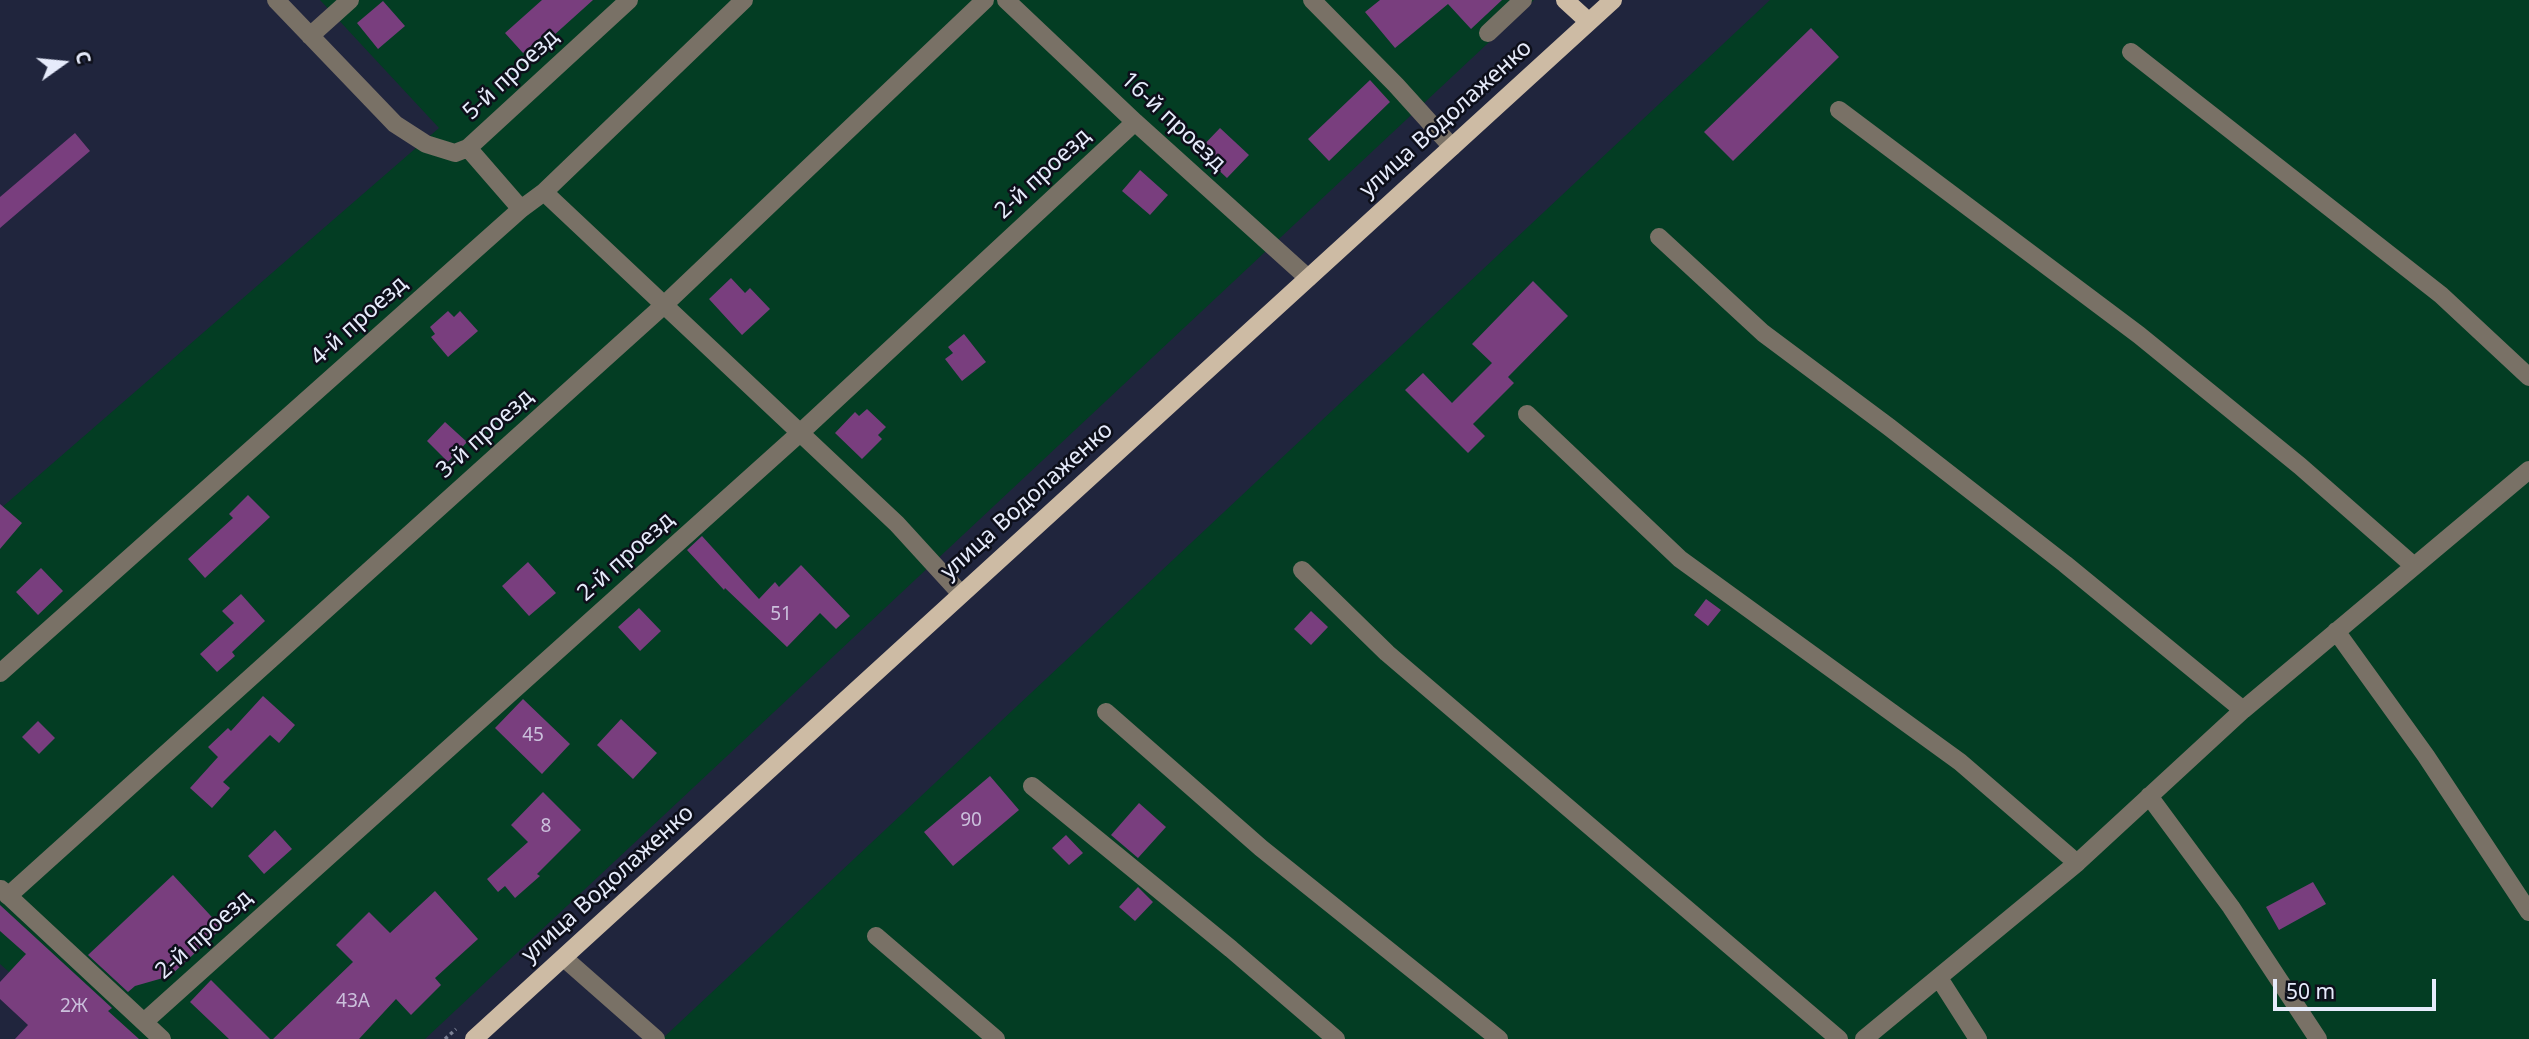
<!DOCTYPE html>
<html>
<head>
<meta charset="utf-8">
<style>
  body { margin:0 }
  #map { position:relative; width:2529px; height:1039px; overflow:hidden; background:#20253d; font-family:"Noto Sans",sans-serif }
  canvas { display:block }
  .north { position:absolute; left:28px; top:28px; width:70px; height:70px; -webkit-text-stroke:5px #0d0f1a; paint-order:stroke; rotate:75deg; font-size:19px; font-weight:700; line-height:28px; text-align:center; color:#e6ebfb }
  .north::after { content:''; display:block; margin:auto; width:24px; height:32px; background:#e6ebfb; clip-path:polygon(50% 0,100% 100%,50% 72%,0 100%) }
  .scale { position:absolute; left:2273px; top:979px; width:163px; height:32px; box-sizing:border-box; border:4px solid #e6ebfb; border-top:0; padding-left:9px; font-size:21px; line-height:24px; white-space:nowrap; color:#e6ebfb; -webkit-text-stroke:5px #0d0f1a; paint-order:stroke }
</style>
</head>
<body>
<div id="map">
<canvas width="2529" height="1039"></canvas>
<div class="north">С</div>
<div class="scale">50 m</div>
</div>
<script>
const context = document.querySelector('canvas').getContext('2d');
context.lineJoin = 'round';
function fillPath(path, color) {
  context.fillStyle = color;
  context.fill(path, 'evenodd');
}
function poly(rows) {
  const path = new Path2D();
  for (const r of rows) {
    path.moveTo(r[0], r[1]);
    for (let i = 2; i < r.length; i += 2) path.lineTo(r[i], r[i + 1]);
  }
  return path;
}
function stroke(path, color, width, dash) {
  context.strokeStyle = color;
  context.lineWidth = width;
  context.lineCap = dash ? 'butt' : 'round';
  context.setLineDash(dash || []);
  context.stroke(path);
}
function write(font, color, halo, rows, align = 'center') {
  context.font = font + ' "Noto Sans",sans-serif';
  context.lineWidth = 5;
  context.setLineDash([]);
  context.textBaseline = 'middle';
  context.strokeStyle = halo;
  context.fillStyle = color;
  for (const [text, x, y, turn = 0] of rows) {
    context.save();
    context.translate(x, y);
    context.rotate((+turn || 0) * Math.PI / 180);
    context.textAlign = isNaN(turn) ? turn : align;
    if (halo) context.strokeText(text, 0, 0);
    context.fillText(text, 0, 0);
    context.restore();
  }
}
const green = poly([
  [320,0,1534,0,425,1039,85,1039,0,964,0,509,439,128],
  [1770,0,2529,0,2529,1039,662,1039]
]);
const building = poly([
  [542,0,593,0,553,36,548,31,523,53,505,33],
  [1380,0,1502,0,1471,29,1448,4,1395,48,1365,12],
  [383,1,405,26,378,49,357,23],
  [1811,28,1839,57,1733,161,1704,132],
  [1370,80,1390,102,1329,161,1308,139],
  [1220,128,1249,155,1227,178,1198,151],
  [75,133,90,151,0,228,0,197],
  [1140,170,1168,195,1150,215,1122,191],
  [731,278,745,293,750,288,770,309,742,335,709,299],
  [1533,281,1568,316,1508,377,1514,383,1473,424,1485,436,1468,453,1405,390,1423,373,1452,403,1492,363,1472,344],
  [448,311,454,317,460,311,478,331,448,357,431,337,435,334,430,327],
  [964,334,986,362,962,381,945,359,953,353,948,347],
  [867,409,886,427,878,435,882,439,862,459,835,433,855,412,859,416],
  [445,422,467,442,448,462,427,441],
  [248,495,270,517,205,578,188,559,233,518,229,514],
  [0,504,22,523,0,549],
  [702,536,759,599,775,582,779,587,801,565,850,616,836,629,820,613,787,647,725,588,724,590,687,550],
  [528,562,556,593,529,616,502,586],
  [41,568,63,591,38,615,16,592],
  [241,594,265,621,232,652,235,656,217,672,200,654,234,623,222,611],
  [1706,599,1721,610,1708,626,1694,615],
  [639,608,661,631,640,651,618,627],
  [1311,611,1328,627,1311,645,1294,629],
  [263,696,295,725,279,743,270,735,223,782,230,788,212,808,190,788,218,757,208,747,228,728,231,731],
  [523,699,570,744,542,774,495,728],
  [621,719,657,753,633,779,597,745],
  [38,721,55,738,39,754,22,737],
  [990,776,1019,810,953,866,924,832],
  [543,792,581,830,537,874,540,876,515,898,505,886,498,892,487,879,528,842,511,825],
  [1139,803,1166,827,1138,858,1111,835],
  [275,830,292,849,264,874,248,856],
  [1066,835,1083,853,1069,865,1052,848],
  [173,875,222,928,170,976,135,986,128,992,88,955],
  [2313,882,2326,904,2279,930,2266,907],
  [1138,887,1153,902,1135,921,1119,907],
  [435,891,478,939,435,978,441,985,411,1015,396,999,359,1039,273,1039,353,962,336,945,369,912,390,933],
  [0,905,112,1008,108,1011,139,1039,15,1039,28,1025,0,999,0,982,26,954,0,931],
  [211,980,270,1039,229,1039,190,1002]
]);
const path = poly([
  [445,1039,456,1029]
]);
const minor = poly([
  [276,0,395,124,426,144,455,153,468,148,629,0],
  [1006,0,1135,122,1308,278],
  [1312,0,1396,85,1452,147],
  [1488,33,1523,0],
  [310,36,350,0],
  [2131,52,2441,295,2529,377],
  [1839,110,2139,335,2300,466,2414,566],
  [468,148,521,209],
  [544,192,897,524,961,594],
  [1659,237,1763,333,1889,427,2065,564,2243,710],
  [1527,414,1680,559,1960,762,2077,863],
  [1302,570,1387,653,1839,1039],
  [2336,631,2426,756,2529,912],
  [0,673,521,209,544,192,744,0],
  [1106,712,1261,848,1499,1039],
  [1032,786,1231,949,1336,1039],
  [2149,796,2231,907,2318,1039],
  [1,889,162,1039],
  [8,896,664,305,985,0],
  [876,936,996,1039],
  [564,958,656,1039],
  [1939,978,1978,1039],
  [144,1022,801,432,1135,122],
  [1864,1039,2077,863,2243,710,2529,470]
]);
const major = poly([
  [1565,0,1589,22],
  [474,1039,1613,0]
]);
const numberNames = [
  ["51",781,615],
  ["45",533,736],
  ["90",971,821],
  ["8",546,827],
  ["43А",353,1002],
  ["2Ж",74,1007]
];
const streetNames = [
  ["5-й проезд",511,75,-43],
  ["улица Водолаженко",1446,119,-42],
  ["16-й проезд",1173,122,43],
  ["2-й проезд",1043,174,-43],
  ["4-й проезд",359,321,-42],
  ["3-й проезд",485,434,-42],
  ["улица Водолаженко",1027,501,-42],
  ["2-й проезд",626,557,-42],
  ["улица Водолаженко",608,884,-42],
  ["2-й проезд",204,935,-42]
];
fillPath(green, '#033d23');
fillPath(building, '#793e7e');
stroke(path, '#7a7f93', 3.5, [3.5, 3.5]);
stroke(minor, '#797166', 18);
stroke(major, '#cdbba4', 18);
write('19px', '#cbc0dc', null, numberNames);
write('23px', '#e6ebfb', '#0d0f1a', streetNames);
</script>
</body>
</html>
